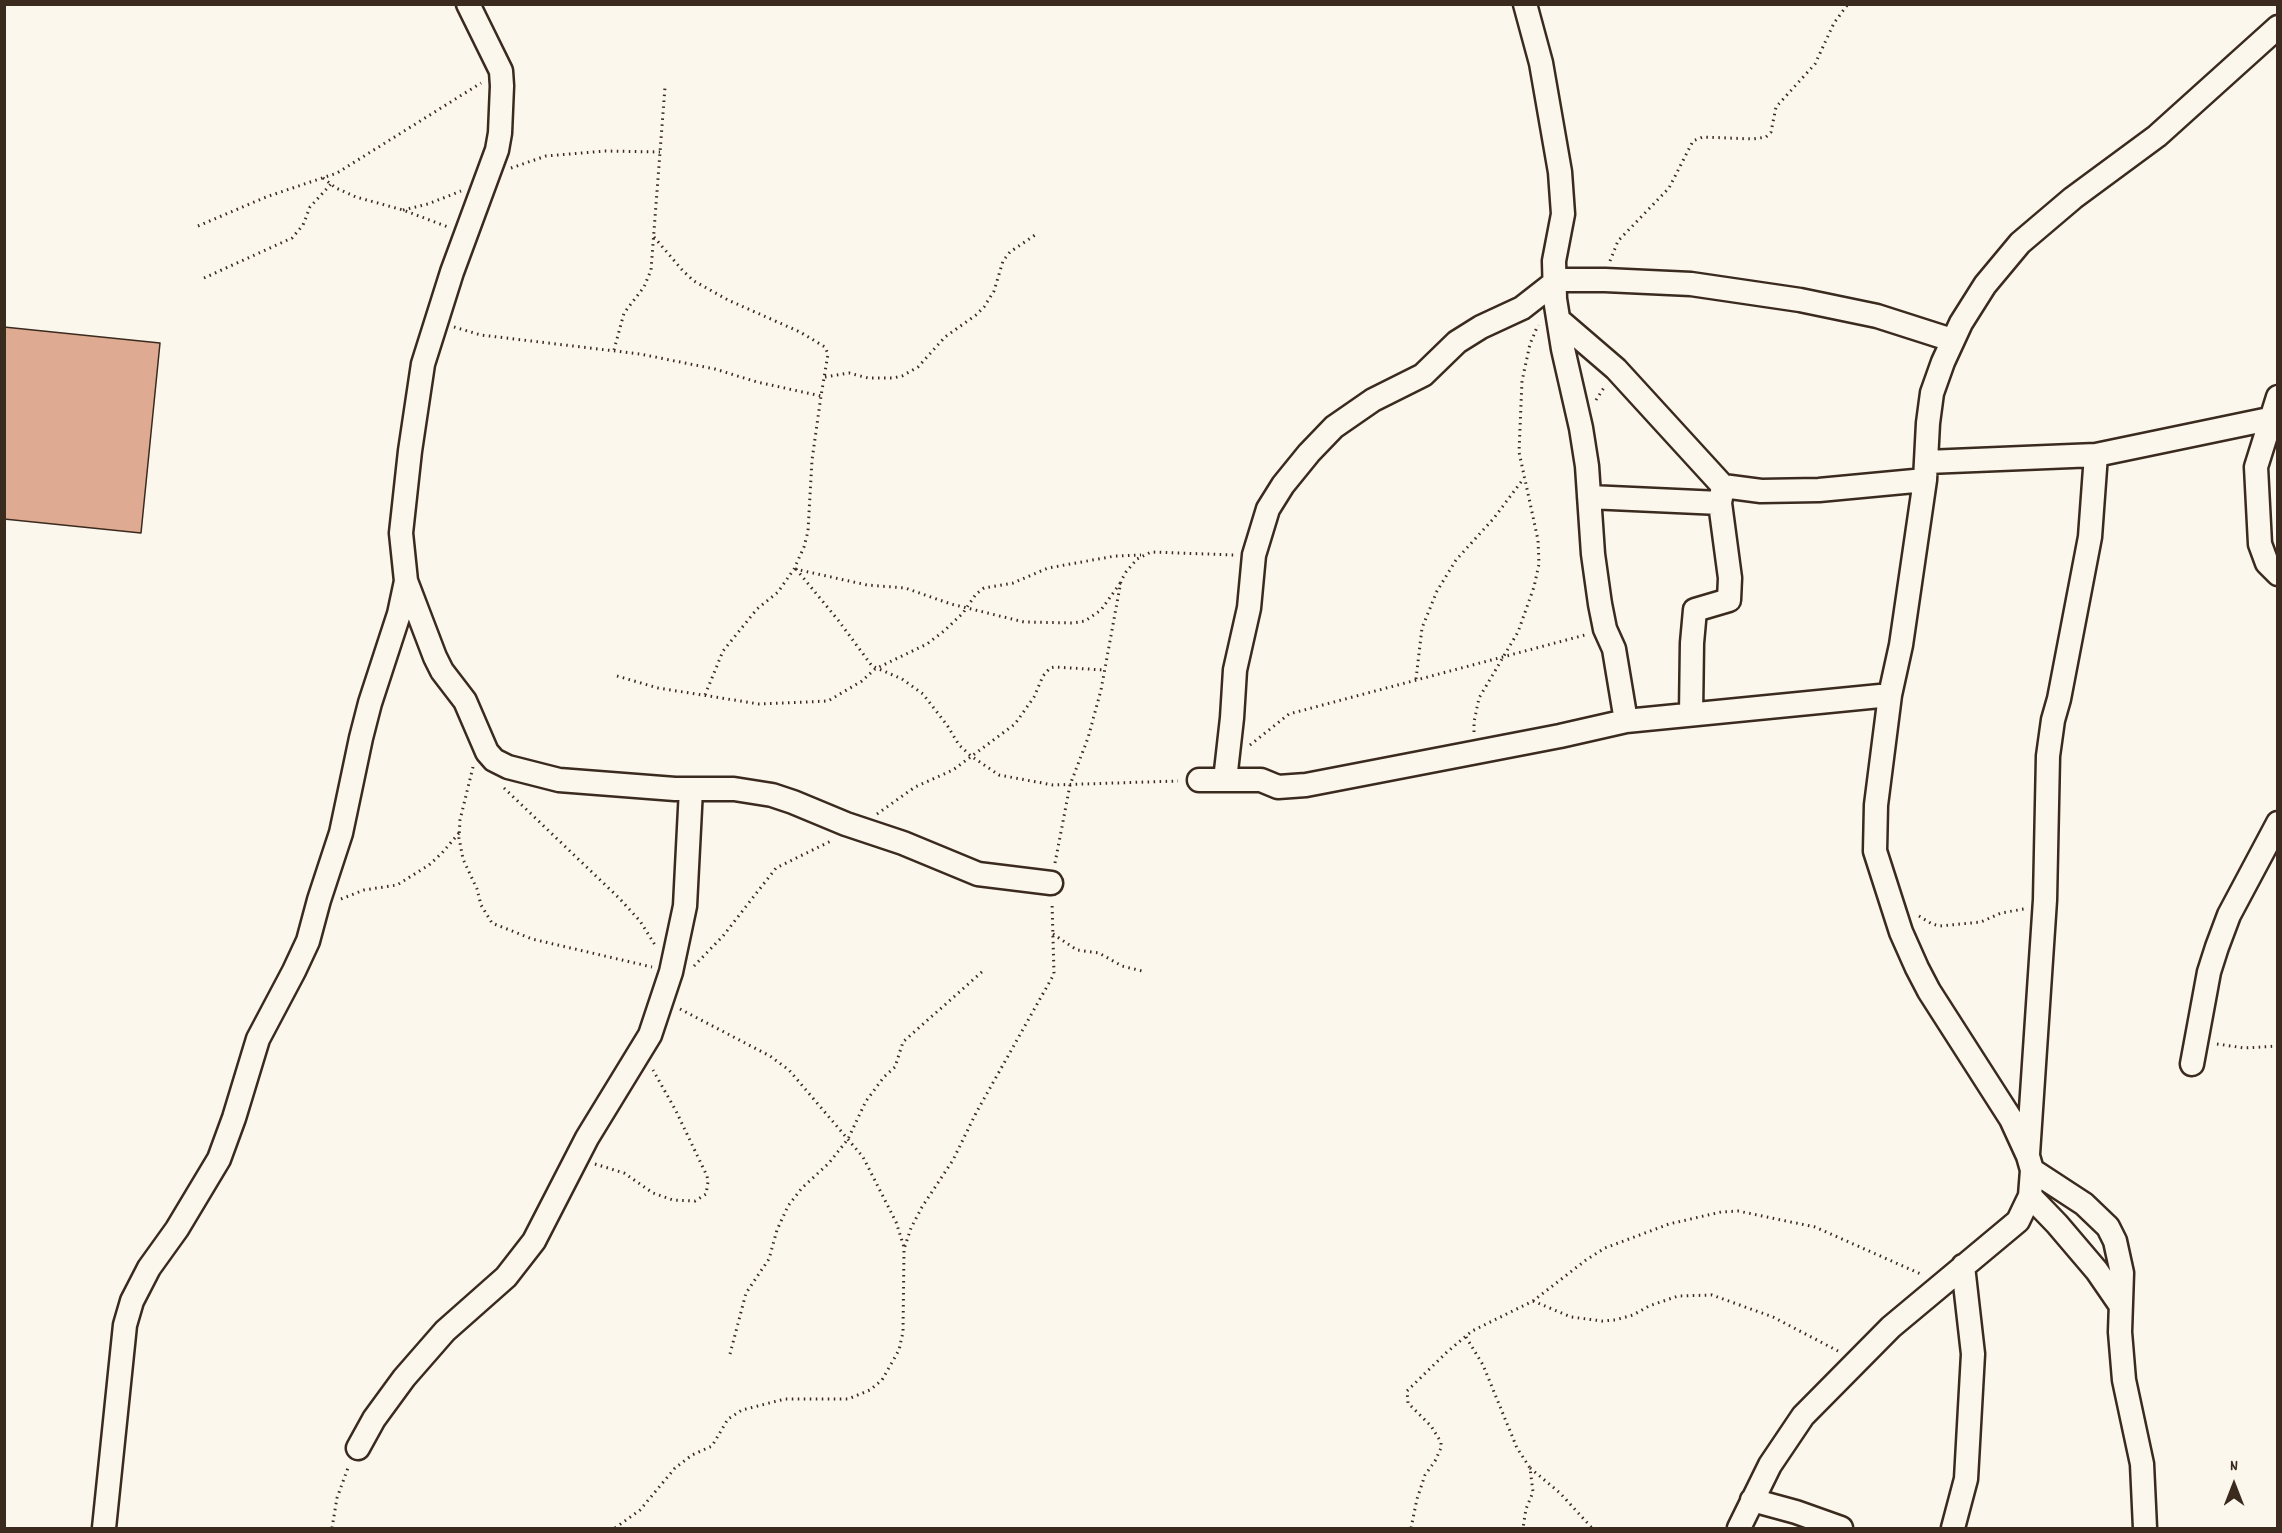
<!DOCTYPE html>
<html>
<head>
<meta charset="utf-8">
<style>
  body { margin:0 }
  #map { position:relative; width:2282px; height:1533px; overflow:hidden; background:#fbf7ec; font-family:Dekko,sans-serif }
  canvas { display:block }
  .frame { position:absolute; inset:0; border:6px solid #3b2a1e; pointer-events:none }
  .north { position:absolute; left:2204px; top:1455px; width:60px; height:60px; -webkit-text-stroke:4px #fbf7ec; paint-order:stroke; rotate:0deg; font-size:16px; font-weight:700; line-height:24px; text-align:center; color:#3b2a1e }
  .north::after { content:''; display:block; margin:auto; width:21px; height:27px; background:#3b2a1e; clip-path:polygon(50% 0,100% 100%,50% 72%,0 100%) }
</style>
</head>
<body>
<div id="map">
<canvas width="2282" height="1533"></canvas>
<div class="frame"></div>
<div class="north">N</div>
</div>
<script>
const context = document.querySelector('canvas').getContext('2d');
context.lineJoin = 'round';
function fillPath(path, color) {
  context.fillStyle = color;
  context.fill(path, 'evenodd');
}
function poly(rows) {
  const path = new Path2D();
  for (const r of rows) {
    path.moveTo(r[0], r[1]);
    for (let i = 2; i < r.length; i += 2) path.lineTo(r[i], r[i + 1]);
  }
  return path;
}
function stroke(path, color, width, dash) {
  context.strokeStyle = color;
  context.lineWidth = width;
  context.lineCap = dash ? 'butt' : 'round';
  context.setLineDash(dash || []);
  context.stroke(path);
}
const building = poly([
  [4,327,160,343,141,533,4,519,4,327]
]);
const path = poly([
  [511,168,546,156,605,151,660,152],
  [323,178,336,188,356,197,403,210,448,227],
  [403,210,428,204,461,191],
  [198,226,266,197,337,173,481,83],
  [654,237,683,271,694,281,728,300,800,332,825,347,828,354,821,396,812,460,808,531,804,547,794,569,778,592,757,609,723,651,705,695],
  [1610,261,1618,241,1669,188,1693,141,1703,137,1753,139,1766,137,1771,132,1776,107,1815,64,1834,23,1848,4],
  [204,278,292,238,303,225,310,207,331,184],
  [454,327,481,335,640,354,715,369,757,382,821,396],
  [614,350,624,313,644,287,651,270,665,87],
  [825,377,849,373,868,378,893,378,902,376,918,367,945,337,976,315,984,307,994,291,1003,261,1010,252,1035,235],
  [1596,400,1605,386],
  [795,569,867,585,905,588,951,604,1024,622,1073,623,1085,621,1101,610,1121,582],
  [796,569,838,620,872,666,902,679,923,694,947,725,959,745,971,756,999,775,1053,785,1178,781],
  [617,676,658,688,759,704,828,701,862,681,875,669,927,644,944,631,963,613,976,594,984,588,1013,583,1048,568,1115,556,1141,555],
  [1416,679,1422,628,1437,591,1456,560,1494,518,1524,478],
  [1474,732,1474,722,1479,698,1518,632,1534,587,1539,564,1538,540,1519,452,1522,381,1530,344,1538,325],
  [1250,745,1289,714,1585,635],
  [473,767,460,820,459,838,463,859,477,889,481,905,492,923,532,939,652,967],
  [504,788,619,898,640,921,655,945],
  [877,814,915,787,953,770,1015,724,1034,697,1043,676,1050,668,1055,667,1104,670],
  [1055,863,1070,785,1088,738,1101,690,1121,581,1126,572,1137,559,1151,552,1234,555],
  [341,899,364,890,397,885,429,865,442,853,459,833],
  [1919,916,1932,924,1940,926,1981,922,2001,913,2024,909],
  [1053,934,1077,950,1099,953,1122,966,1142,971],
  [694,966,723,936,776,868,833,840],
  [680,1009,770,1056,789,1070,863,1157,896,1222,904,1247],
  [2217,1044,2244,1048,2278,1046],
  [595,1164,624,1173,653,1193,673,1200,695,1201,706,1194,708,1182,707,1176,676,1111,653,1070],
  [1533,1301,1571,1317,1602,1321,1615,1320,1633,1315,1649,1306,1678,1296,1712,1295,1773,1317,1838,1351],
  [1466,1337,1483,1365,1517,1448,1530,1468,1533,1492,1526,1509,1523,1528],
  [730,1354,746,1293,769,1259,777,1230,788,1206,802,1188,829,1163,848,1139,866,1101,884,1077,895,1067,903,1042,984,970],
  [1530,1468,1560,1493,1592,1528],
  [332,1528,337,1498,349,1465],
  [615,1528,640,1510,675,1468,692,1455,712,1446,728,1419,742,1410,785,1399,848,1399,870,1390,882,1380,899,1350,903,1332,904,1249,911,1228,922,1207,953,1160,976,1113,1054,974,1052,902],
  [1411,1528,1417,1499,1425,1475,1435,1461,1441,1448,1441,1442,1431,1426,1408,1403,1407,1391,1447,1352,1472,1331,1533,1301,1586,1260,1605,1248,1669,1224,1721,1212,1738,1211,1815,1227,1923,1275]
]);
const minor = poly([
  [468,4,501,71,502,86,500,133,497,150,452,272,423,364,410,451,401,533,406,581,435,657,442,671,465,701,487,752,494,760,508,767,559,780,675,789,734,789,772,795,793,802,846,824,903,843,978,874,1051,883],
  [1525,4,1541,63,1560,172,1563,214,1554,261,1555,299,1563,349,1581,428,1587,466,1593,554,1600,604,1605,629,1614,649,1626,721],
  [1554,280,1605,280,1691,284,1800,300,1877,316,1952,340],
  [1559,320,1616,369,1723,486,1761,491,1819,490,1925,480],
  [2278,397,2256,467,2260,544,2267,563,2278,574],
  [1927,462,2096,455,2269,419],
  [1589,497,1720,503],
  [1691,714,1692,643,1695,610,1729,600,1730,578,1720,503,1723,486],
  [1199,780,1261,780,1278,787,1306,785,1560,736,1626,721,1890,695],
  [1225,780,1232,718,1235,670,1249,608,1254,555,1268,509,1283,485,1309,453,1334,427,1373,400,1423,375,1457,342,1481,327,1522,308,1554,283],
  [2192,1064,2209,972,2217,947,2229,915,2278,823],
  [2028,1154,2045,900,2048,756,2053,720,2059,699,2090,537,2096,455],
  [2032,1170,2084,1204,2108,1227,2115,1241,2122,1273,2120,1332,2124,1380,2142,1464,2145,1528],
  [2030,1196,2057,1224,2097,1271,2119,1303],
  [358,1448,374,1419,404,1378,445,1331,506,1277,534,1241,587,1138,650,1035,671,972,685,906,691,789],
  [1752,1500,1796,1512,1841,1528],
  [104,1528,125,1325,132,1301,149,1268,177,1229,219,1159,234,1118,258,1039,294,971,308,941,319,900,341,833,361,738,370,703,399,614,406,581],
  [1739,1528,1770,1465,1803,1416,1891,1327,2018,1221,2030,1196,2032,1170,2028,1156,2011,1119,1929,991,1917,968,1901,932,1875,851,1876,805,1890,695,1901,645,1925,480,1928,423,1932,393,1943,362,1961,323,1985,285,2020,243,2073,198,2157,136,2278,27],
  [1953,1528,1966,1479,1973,1354,1963,1266]
]);
fillPath(building, '#deaa92');
stroke(building, '#3b2a1e', 1.5);
stroke(minor, '#3b2a1e', 27);
stroke(path, '#3b2a1e', 3, [1.5, 4.5]);
stroke(minor, '#fbf7ec', 22);
</script>
</body>
</html>
